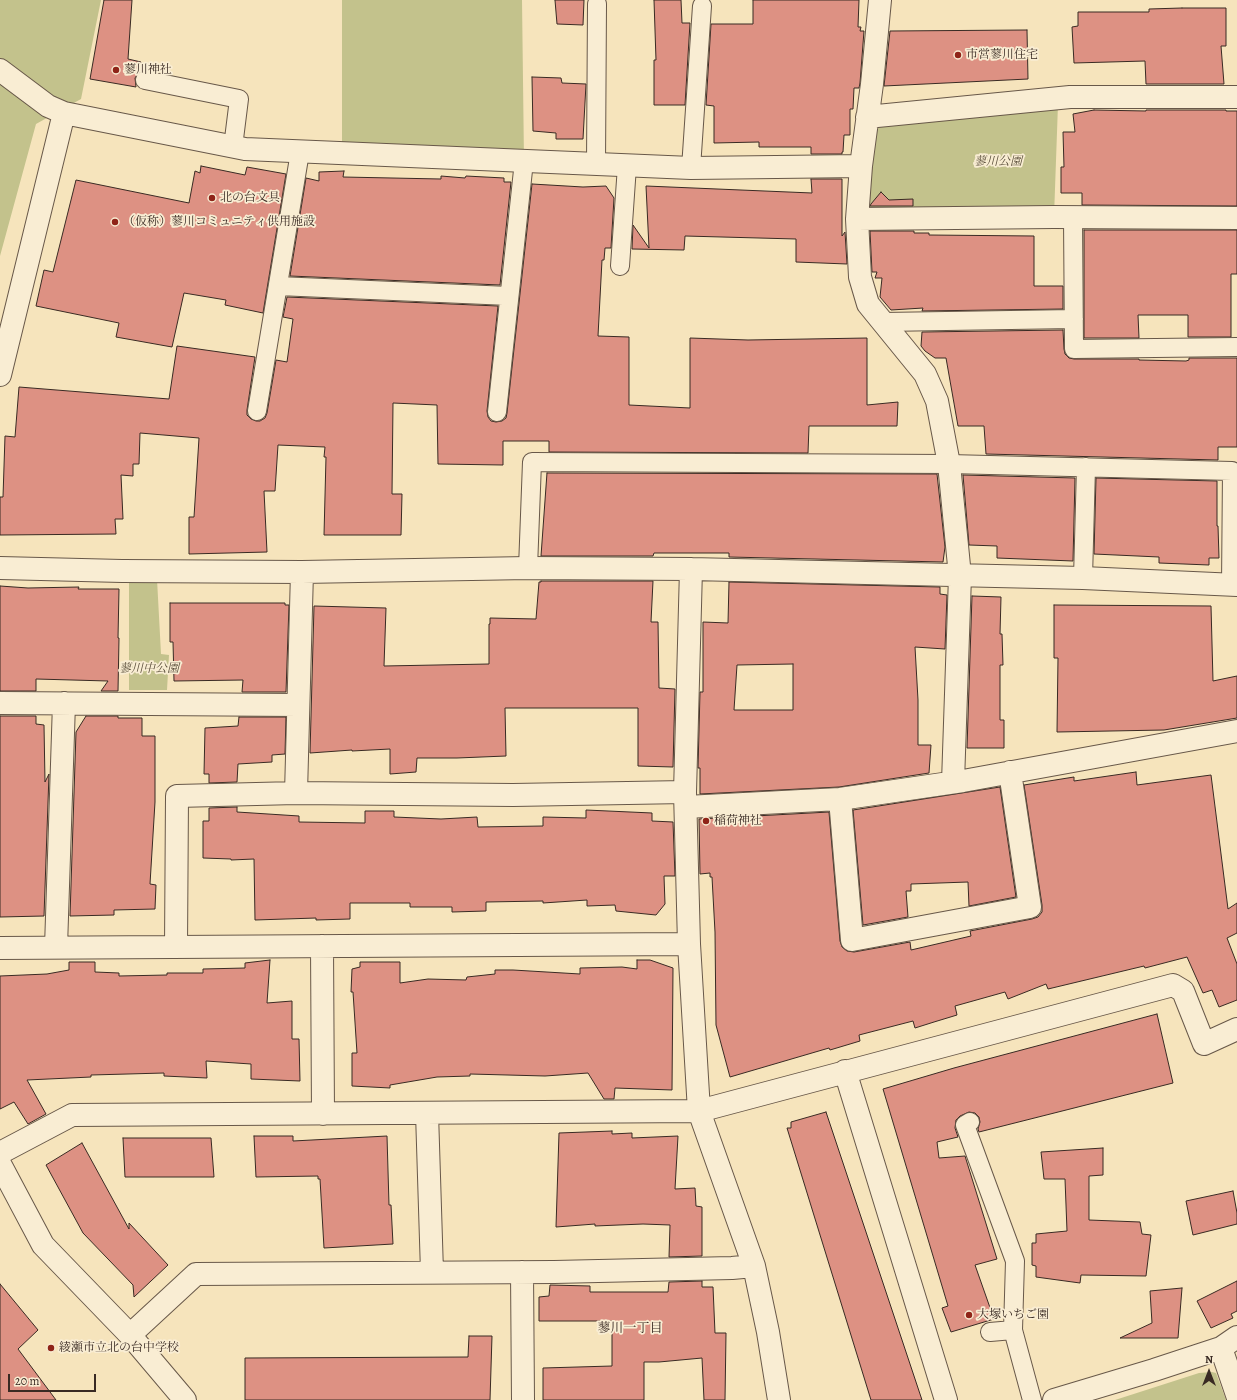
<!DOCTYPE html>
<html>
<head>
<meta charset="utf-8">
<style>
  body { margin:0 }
  #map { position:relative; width:1237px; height:1400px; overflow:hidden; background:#f6e4bc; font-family:Alegreya,serif }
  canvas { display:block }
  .north { position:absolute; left:1189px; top:1352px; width:40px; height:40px; -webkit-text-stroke:3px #f9edd3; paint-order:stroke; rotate:0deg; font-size:11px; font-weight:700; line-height:16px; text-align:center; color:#392a23 }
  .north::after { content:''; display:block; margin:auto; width:14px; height:18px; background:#392a23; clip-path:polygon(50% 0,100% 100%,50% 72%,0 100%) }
  .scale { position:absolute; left:8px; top:1374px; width:88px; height:18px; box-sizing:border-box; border:2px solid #392a23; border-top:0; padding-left:5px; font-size:12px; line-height:14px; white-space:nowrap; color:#392a23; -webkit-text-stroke:3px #f9edd3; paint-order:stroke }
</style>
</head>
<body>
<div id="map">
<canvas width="1237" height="1400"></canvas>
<div class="north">N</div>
<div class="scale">20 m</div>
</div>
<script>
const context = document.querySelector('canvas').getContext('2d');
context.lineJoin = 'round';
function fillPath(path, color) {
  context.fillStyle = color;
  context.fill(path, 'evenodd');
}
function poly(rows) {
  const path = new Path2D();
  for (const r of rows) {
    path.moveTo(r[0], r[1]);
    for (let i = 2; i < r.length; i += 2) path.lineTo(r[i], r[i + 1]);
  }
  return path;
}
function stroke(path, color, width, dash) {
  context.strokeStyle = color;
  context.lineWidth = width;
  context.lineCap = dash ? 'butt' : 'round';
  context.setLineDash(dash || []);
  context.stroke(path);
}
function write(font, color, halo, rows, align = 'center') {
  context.font = font + ' Alegreya,"Noto Serif JP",serif';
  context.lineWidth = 3.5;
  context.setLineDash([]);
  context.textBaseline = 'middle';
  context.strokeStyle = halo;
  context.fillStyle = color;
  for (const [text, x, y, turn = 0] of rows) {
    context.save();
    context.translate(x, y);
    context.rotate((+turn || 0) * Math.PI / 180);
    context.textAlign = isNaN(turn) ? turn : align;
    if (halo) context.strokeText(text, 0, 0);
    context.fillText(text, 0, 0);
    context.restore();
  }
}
const green = poly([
  [0,0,101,0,81,99,36,124,0,256],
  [342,0,522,0,524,161,342,153],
  [1058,104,1054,217,857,219,867,117],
  [129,578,157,579,161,654,169,655,167,690,129,690],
  [1212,1372,1216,1373,1226,1400,1115,1400,1199,1373]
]);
const building = poly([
  [104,0,132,0,128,59,141,62,139,72,135,78,136,87,90,79,104,0],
  [555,0,584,0,583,25,557,24,555,0],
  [654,0,681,0,682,23,690,23,685,105,654,105,654,60,656,60,654,0],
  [753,0,859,0,858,27,861,27,860,31,864,31,860,83,859,88,854,88,853,109,850,109,850,135,844,135,843,152,842,152,842,154,811,154,811,147,759,147,759,142,714,143,714,106,706,105,711,24,753,24,753,0],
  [1182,8,1226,8,1226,46,1221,46,1224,84,1146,84,1145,61,1074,63,1072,27,1078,26,1078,12,1149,12,1149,9,1182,8],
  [1027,30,1028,79,884,86,890,31,1027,30],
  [532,77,561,78,562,83,586,84,583,139,556,139,556,133,533,131,532,77],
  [1094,110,1146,111,1146,110,1226,110,1226,111,1237,111,1237,206,1082,205,1082,193,1061,193,1061,167,1064,167,1063,132,1075,132,1073,114,1094,110],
  [201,166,245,175,247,167,286,174,263,313,225,305,226,300,184,293,172,347,116,337,119,323,36,306,44,270,53,272,76,180,189,203,195,171,200,173,201,166],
  [344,171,343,177,441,179,441,176,465,178,466,176,504,178,504,182,511,182,500,285,290,276,306,178,319,181,319,172,344,171],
  [811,179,842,179,842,236,845,232,847,264,796,262,796,239,685,236,684,250,632,249,633,225,649,248,646,186,812,193,811,179],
  [532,184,583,187,606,186,614,198,611,248,605,248,604,260,602,260,598,336,629,337,629,405,690,408,690,338,748,340,867,338,867,405,898,402,897,426,809,426,808,453,549,452,549,441,503,441,503,465,438,464,437,405,393,403,392,494,402,494,401,535,324,535,326,457,324,457,325,447,278,445,275,491,264,491,267,552,189,554,189,517,194,517,199,438,140,433,139,464,133,464,133,476,121,475,123,519,115,519,116,534,0,535,0,497,3,497,5,436,15,437,19,387,169,399,177,346,255,357,247,410,247,415,251,419,256,421,260,421,265,418,267,413,276,360,287,362,293,319,283,317,287,297,498,306,487,411,488,417,491,421,496,422,502,421,506,418,507,413,532,184],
  [881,192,889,200,913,199,913,206,870,206,871,204,881,192],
  [1084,230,1237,230,1237,274,1231,274,1231,337,1188,337,1188,315,1138,315,1139,338,1084,338,1084,230],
  [870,231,914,231,914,233,929,233,929,235,1034,236,1034,286,1063,286,1063,309,922,311,923,308,891,310,880,297,882,278,875,278,877,272,872,272,870,231],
  [1063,330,1064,349,1065,354,1069,358,1074,359,1139,359,1139,360,1186,361,1189,360,1189,358,1237,358,1237,447,1218,447,1218,460,986,454,984,426,958,426,946,358,935,358,925,351,921,346,922,332,1063,330],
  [547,473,937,474,945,547,943,562,729,557,729,553,654,553,653,556,541,556,547,473],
  [963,475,1075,478,1073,561,997,558,997,546,969,545,963,475],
  [1096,478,1217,481,1217,526,1218,526,1219,558,1209,558,1209,565,1159,563,1159,557,1094,554,1096,478],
  [541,581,653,581,651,622,658,622,659,688,675,689,673,767,638,766,638,708,505,708,506,756,457,758,417,758,416,772,390,774,390,749,352,751,352,750,310,753,314,606,386,608,384,666,489,664,489,624,490,624,490,618,536,619,539,582,541,582,541,581],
  [729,582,940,587,940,594,947,595,945,649,915,647,918,700,918,745,931,745,929,773,839,787,700,794,700,768,698,768,700,692,703,692,703,622,728,623,729,582],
  [793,664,793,710,734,710,737,665,793,664],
  [0,586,28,588,79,587,78,589,119,589,118,638,119,638,118,691,101,691,108,681,36,679,36,691,0,691,0,586],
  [972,596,1001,597,1000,634,1002,634,1003,665,1000,665,1000,720,1004,720,1004,748,967,748,972,596],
  [170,603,285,603,285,605,289,605,286,692,242,692,243,680,174,681,173,642,170,642,170,603],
  [1054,605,1211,606,1213,681,1237,676,1237,718,1164,730,1057,732,1058,658,1054,658,1054,605],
  [0,716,36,716,36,724,44,725,45,782,49,774,44,916,0,917,0,716],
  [86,716,118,716,118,718,142,718,142,736,155,736,155,802,150,884,156,885,155,909,114,910,114,915,70,916,76,732,86,716],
  [239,717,286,717,285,754,272,755,272,762,238,764,237,782,209,783,209,774,204,774,205,728,238,726,239,717],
  [1136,772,1137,785,1211,775,1228,909,1237,903,1237,933,1227,938,1237,964,1237,1000,1219,1007,1212,990,1203,993,1187,957,1145,968,1144,966,1048,989,1046,984,1008,999,1005,992,955,1006,957,1015,934,1022,915,1028,913,1021,859,1035,860,1041,830,1050,829,1048,730,1077,716,1025,715,932,712,877,710,877,710,873,700,874,699,819,829,812,840,941,842,947,847,951,854,952,910,942,911,950,971,936,970,931,1032,919,1038,917,1042,912,1042,905,1024,785,1074,777,1074,781,1136,772],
  [1000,787,1016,897,969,906,968,882,911,884,911,891,906,891,908,917,863,925,853,810,1000,787],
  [237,807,237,812,299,816,299,822,365,823,365,811,394,811,394,817,441,819,477,817,478,827,543,826,543,817,586,818,586,810,652,813,652,821,673,822,675,876,664,876,665,904,656,915,616,911,615,905,587,906,587,900,543,903,543,901,486,902,486,911,452,912,452,907,410,907,410,903,350,903,350,919,316,920,316,918,255,920,254,859,231,860,231,859,203,858,203,821,209,821,209,808,237,807],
  [270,960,267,1003,292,1001,292,1039,299,1039,300,1081,251,1079,251,1064,206,1061,207,1078,164,1076,164,1073,91,1075,91,1077,27,1080,46,1114,28,1124,14,1102,0,1109,0,976,47,974,69,970,69,962,95,962,95,972,119,973,119,976,167,975,167,973,203,973,203,969,245,968,245,963,270,960],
  [637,960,650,960,673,968,672,1090,615,1088,614,1099,604,1099,588,1073,545,1076,470,1074,470,1076,437,1077,390,1085,390,1088,352,1086,352,1053,357,1053,353,992,351,992,352,969,360,967,360,962,400,962,400,983,428,979,466,980,467,977,495,974,495,970,513,970,580,974,580,968,622,967,637,969,637,960],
  [1157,1014,1173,1083,979,1132,978,1129,980,1122,979,1117,975,1113,969,1112,960,1116,956,1120,955,1128,958,1137,937,1142,939,1158,965,1156,997,1259,975,1265,994,1319,951,1332,942,1308,948,1306,883,1089,954,1068,1157,1014],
  [826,1112,922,1400,871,1400,787,1128,791,1128,791,1122,826,1112],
  [612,1131,612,1134,632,1133,632,1138,678,1136,675,1189,695,1188,696,1206,702,1207,702,1256,669,1257,670,1225,643,1224,595,1226,595,1224,556,1227,559,1133,612,1131],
  [254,1136,293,1136,293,1141,387,1136,389,1205,391,1205,393,1244,324,1248,320,1179,318,1179,318,1176,256,1177,254,1136],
  [123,1138,211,1138,214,1177,125,1177,123,1138],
  [82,1143,129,1229,129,1223,168,1265,134,1297,133,1285,83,1233,46,1165,82,1143],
  [1103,1148,1103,1175,1089,1176,1089,1220,1140,1222,1142,1234,1151,1235,1146,1276,1081,1275,1080,1283,1036,1277,1036,1266,1032,1265,1032,1243,1036,1243,1036,1234,1067,1231,1065,1179,1044,1179,1041,1152,1103,1148],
  [1233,1191,1237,1213,1237,1224,1193,1235,1186,1201,1233,1191],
  [702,1281,702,1287,713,1287,715,1333,726,1333,725,1400,704,1400,702,1358,659,1362,644,1362,644,1400,543,1400,543,1368,612,1366,612,1321,539,1321,539,1297,549,1296,550,1285,590,1286,590,1292,668,1292,669,1282,702,1281],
  [1237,1281,1237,1311,1231,1314,1233,1318,1211,1328,1197,1301,1237,1281],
  [0,1284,38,1330,18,1349,56,1400,0,1400,0,1284],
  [1182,1288,1178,1338,1120,1338,1152,1323,1150,1291,1182,1288],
  [469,1336,492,1336,490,1400,245,1400,245,1358,468,1357,469,1336]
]);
const lane = poly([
  [145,80,239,99,233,147],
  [596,164,597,4],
  [691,168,702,6],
  [1073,218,1074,349,1237,347],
  [620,266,627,166],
  [278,286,509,296],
  [883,322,1074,319],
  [257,411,300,152],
  [497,412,524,161],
  [528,568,532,462,949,464,1232,471,1231,585],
  [1083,578,1086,467],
  [970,1122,965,1125,1015,1261,1013,1330],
  [990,1332,1013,1330,1032,1400]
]);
const street = poly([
  [880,0,872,84,861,166,857,219,860,277,868,304,925,374,937,401,949,464,960,576,953,782],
  [0,70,48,106,64,113,245,149,691,168,861,166],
  [867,117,1070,97,1237,97],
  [857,219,1054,217,1237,218],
  [0,375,64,113],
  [0,568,122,571,302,572,528,568,691,569,1083,578,1237,585],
  [691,569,685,792,689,944,699,1111,754,1266,768,1332,779,1400],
  [0,703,298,705],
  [296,793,302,572],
  [840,799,852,940,1030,907,1010,772],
  [686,807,840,799,963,781,1237,731],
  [322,946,323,1114],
  [56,947,64,703],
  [176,947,177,796,296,793,513,795,685,792],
  [0,948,689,944],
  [845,1071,946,1400],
  [427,1113,432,1272],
  [0,1153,72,1115,699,1111,1173,985,1183,991,1204,1044,1237,1029],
  [0,1164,43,1245,130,1335,185,1400],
  [522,1272,523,1400],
  [130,1335,196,1274,554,1272,732,1268,754,1266],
  [1221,1348,1237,1395],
  [1054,1400,1154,1370,1221,1348,1237,1337]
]);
const markers = [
  [958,55,4,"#8f2418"],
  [116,70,4,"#8f2418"],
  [212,198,4,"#8f2418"],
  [115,222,4,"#8f2418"],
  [706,821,4,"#8f2418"],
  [969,1315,4,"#8f2418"],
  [51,1348,4,"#8f2418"]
];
const poiNames = [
  ["市営蓼川住宅",966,55],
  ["蓼川神社",124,70],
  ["北の台文具",220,198],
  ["（仮称）蓼川コミュニティ供用施設",123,222],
  ["稲荷神社",714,821],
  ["大塚いちご園",977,1315],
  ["綾瀬市立北の台中学校",59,1348]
];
const parkNames = [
  ["蓼川公園",998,162],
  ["蓼川中公園",149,669]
];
const neighbourhoodNames = [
  ["蓼川一丁目",630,1329]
];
fillPath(green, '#c3c28c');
fillPath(building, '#dd9183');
stroke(building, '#392a23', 1);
stroke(lane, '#685849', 20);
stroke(street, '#685849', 24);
stroke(lane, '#f9edd3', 18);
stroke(street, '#f9edd3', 22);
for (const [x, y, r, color] of markers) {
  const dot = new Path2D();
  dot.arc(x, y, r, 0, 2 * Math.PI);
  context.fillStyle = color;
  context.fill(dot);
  stroke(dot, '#f9edd3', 1.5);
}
write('12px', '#392a23', '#f9edd3', poiNames, 'left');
write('italic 12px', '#5c503d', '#f9edd3', parkNames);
write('13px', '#392a23', '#f9edd3', neighbourhoodNames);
</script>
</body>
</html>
